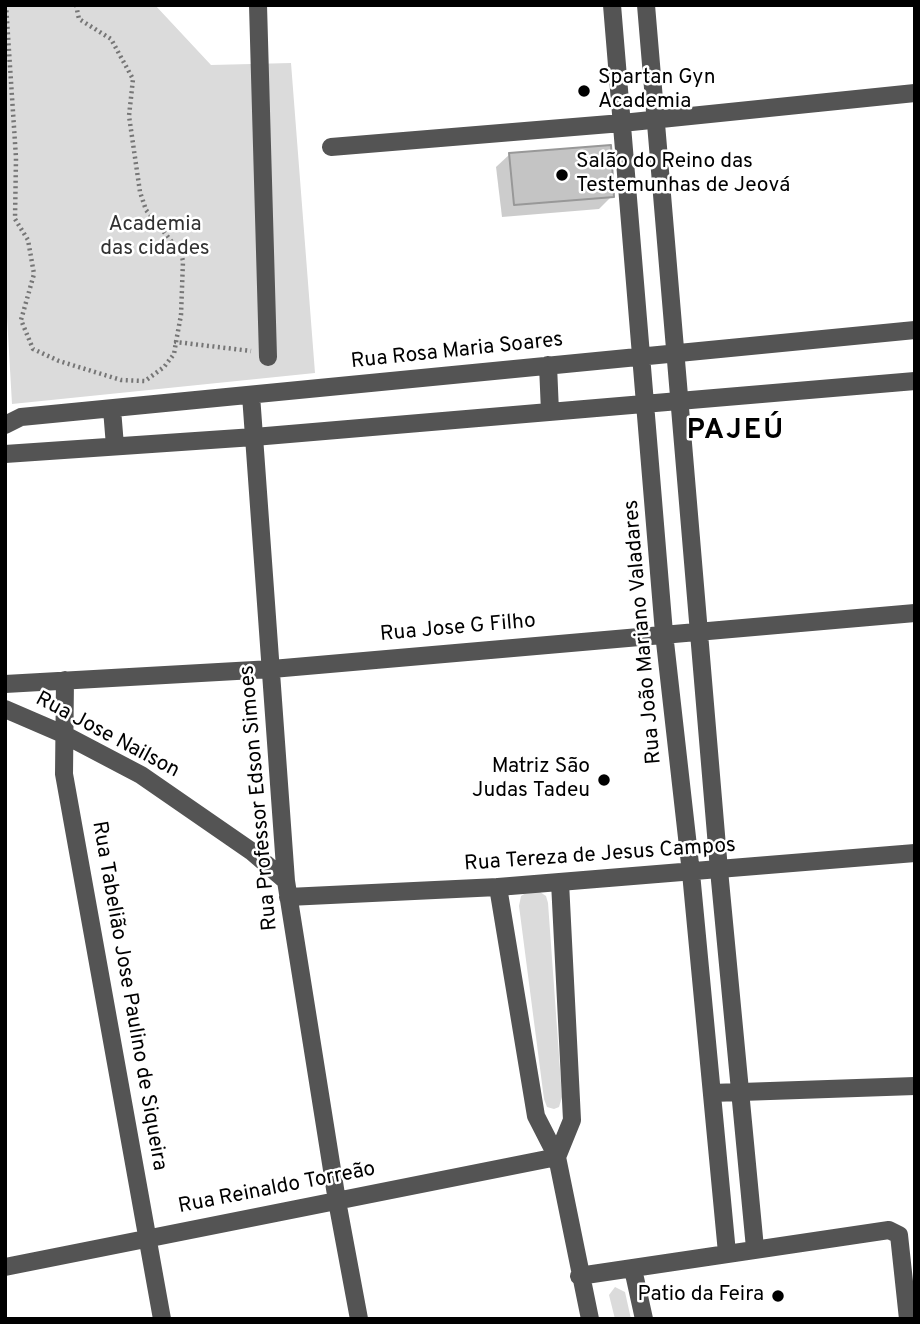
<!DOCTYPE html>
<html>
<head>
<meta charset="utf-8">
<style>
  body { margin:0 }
  #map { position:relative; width:920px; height:1324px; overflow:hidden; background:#fff; font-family:Overpass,sans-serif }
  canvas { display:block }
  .frame { position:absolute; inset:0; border:7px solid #000; pointer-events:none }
</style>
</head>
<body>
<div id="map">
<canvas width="920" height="1324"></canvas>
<div class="frame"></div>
</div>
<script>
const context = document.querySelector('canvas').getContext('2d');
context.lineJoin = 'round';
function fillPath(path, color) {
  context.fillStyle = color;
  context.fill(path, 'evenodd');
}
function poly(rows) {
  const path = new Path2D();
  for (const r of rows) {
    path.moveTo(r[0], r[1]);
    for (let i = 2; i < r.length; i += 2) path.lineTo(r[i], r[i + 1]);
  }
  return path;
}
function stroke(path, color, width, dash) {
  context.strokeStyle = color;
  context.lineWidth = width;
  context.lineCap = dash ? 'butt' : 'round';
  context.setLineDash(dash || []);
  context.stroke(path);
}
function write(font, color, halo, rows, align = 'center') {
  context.font = font + ' Overpass,sans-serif';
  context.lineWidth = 5;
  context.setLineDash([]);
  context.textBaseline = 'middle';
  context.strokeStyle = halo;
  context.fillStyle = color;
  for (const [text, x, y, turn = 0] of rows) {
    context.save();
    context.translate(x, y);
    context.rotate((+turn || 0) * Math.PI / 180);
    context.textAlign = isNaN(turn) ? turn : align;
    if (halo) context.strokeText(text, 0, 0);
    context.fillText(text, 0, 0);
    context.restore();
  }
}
const green = poly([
  [5,5,155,5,211,65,291,63,315,373,12,404,5,282],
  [529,891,540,892,546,896,548,903,562,1097,559,1107,554,1109,547,1107,544,1099,519,906,521,896],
  [615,1287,625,1292,631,1319,615,1319,609,1295]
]);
const shadow = poly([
  [510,154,612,196,599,209,502,217,496,167]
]);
const building = poly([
  [611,145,614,197,514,205,509,153,611,145]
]);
const path = poly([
  [6,5,16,158,15,219,28,240,34,274,21,320,33,349,59,361,121,380,145,381,164,367,174,354,176,342],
  [76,5,79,19,111,39,133,79,129,116,140,192,146,210,181,253,183,261,181,315,176,342,251,351]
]);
const minor = poly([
  [258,5,268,357],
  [612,5,664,633,691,873,727,1253],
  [646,5,719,870,755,1248],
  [331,147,622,123,915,93],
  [548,365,550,412],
  [251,395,286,881,337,1201,359,1319],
  [112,409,115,446],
  [5,425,21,417,915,330],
  [5,454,254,437,915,381],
  [65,680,64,774,162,1319],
  [5,684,272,669,915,613],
  [5,709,63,734,141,775,251,851,286,881],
  [498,887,536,1116,557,1157,590,1319],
  [288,897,498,887,915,853],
  [712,1093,915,1086],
  [557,1157,572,1120,560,882],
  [5,1267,557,1157],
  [633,1269,644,1319],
  [579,1276,889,1230,899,1235,908,1319]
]);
const markers = [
  [584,91,7,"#000"],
  [562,175,7,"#000"],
  [604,780,7,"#000"],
  [778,1296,7,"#000"]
];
const poiNames = [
  ["Spartan Gyn",598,79],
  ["Academia",598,103],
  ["Salão do Reino das",576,163],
  ["Testemunhas de Jeová",576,187],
  ["Matriz São",590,768,"right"],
  ["Judas Tadeu",590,792,"right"],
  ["Patio da Feira",764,1296,"right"]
];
const parkNames = [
  ["Academia",155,226],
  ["das cidades",155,250]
];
const streetNames = [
  ["Rua Rosa Maria Soares",457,352,-6],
  ["Rua Jose G Filho",458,629,-5],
  ["Rua João Mariano Valadares",644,632,-95],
  ["Rua Jose Nailson",107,736,28],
  ["Rua Professor Edson Simoes",260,798,-95],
  ["Rua Tereza de Jesus Campos",600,856,-4],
  ["Rua Tabelião Jose Paulino de Siqueira",128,996,80],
  ["Rua Reinaldo Torreão",277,1189,-11]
];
const districtNames = [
  ["PAJEÚ",736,432]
];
fillPath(green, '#dbdbdb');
fillPath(shadow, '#0003');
fillPath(building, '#c4c4c4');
stroke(building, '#989898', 2);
stroke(path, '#767676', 4.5, [2, 3.5]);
stroke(minor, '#545454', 18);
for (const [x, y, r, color] of markers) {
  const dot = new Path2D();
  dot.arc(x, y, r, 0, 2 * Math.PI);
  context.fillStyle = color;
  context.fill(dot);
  stroke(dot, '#fff', 2.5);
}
write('21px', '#000', '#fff', poiNames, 'left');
write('21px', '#323232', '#fff', parkNames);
write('21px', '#000', '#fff', streetNames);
context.letterSpacing = '2px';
write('bold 28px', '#000', '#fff', districtNames);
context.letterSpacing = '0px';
</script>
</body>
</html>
